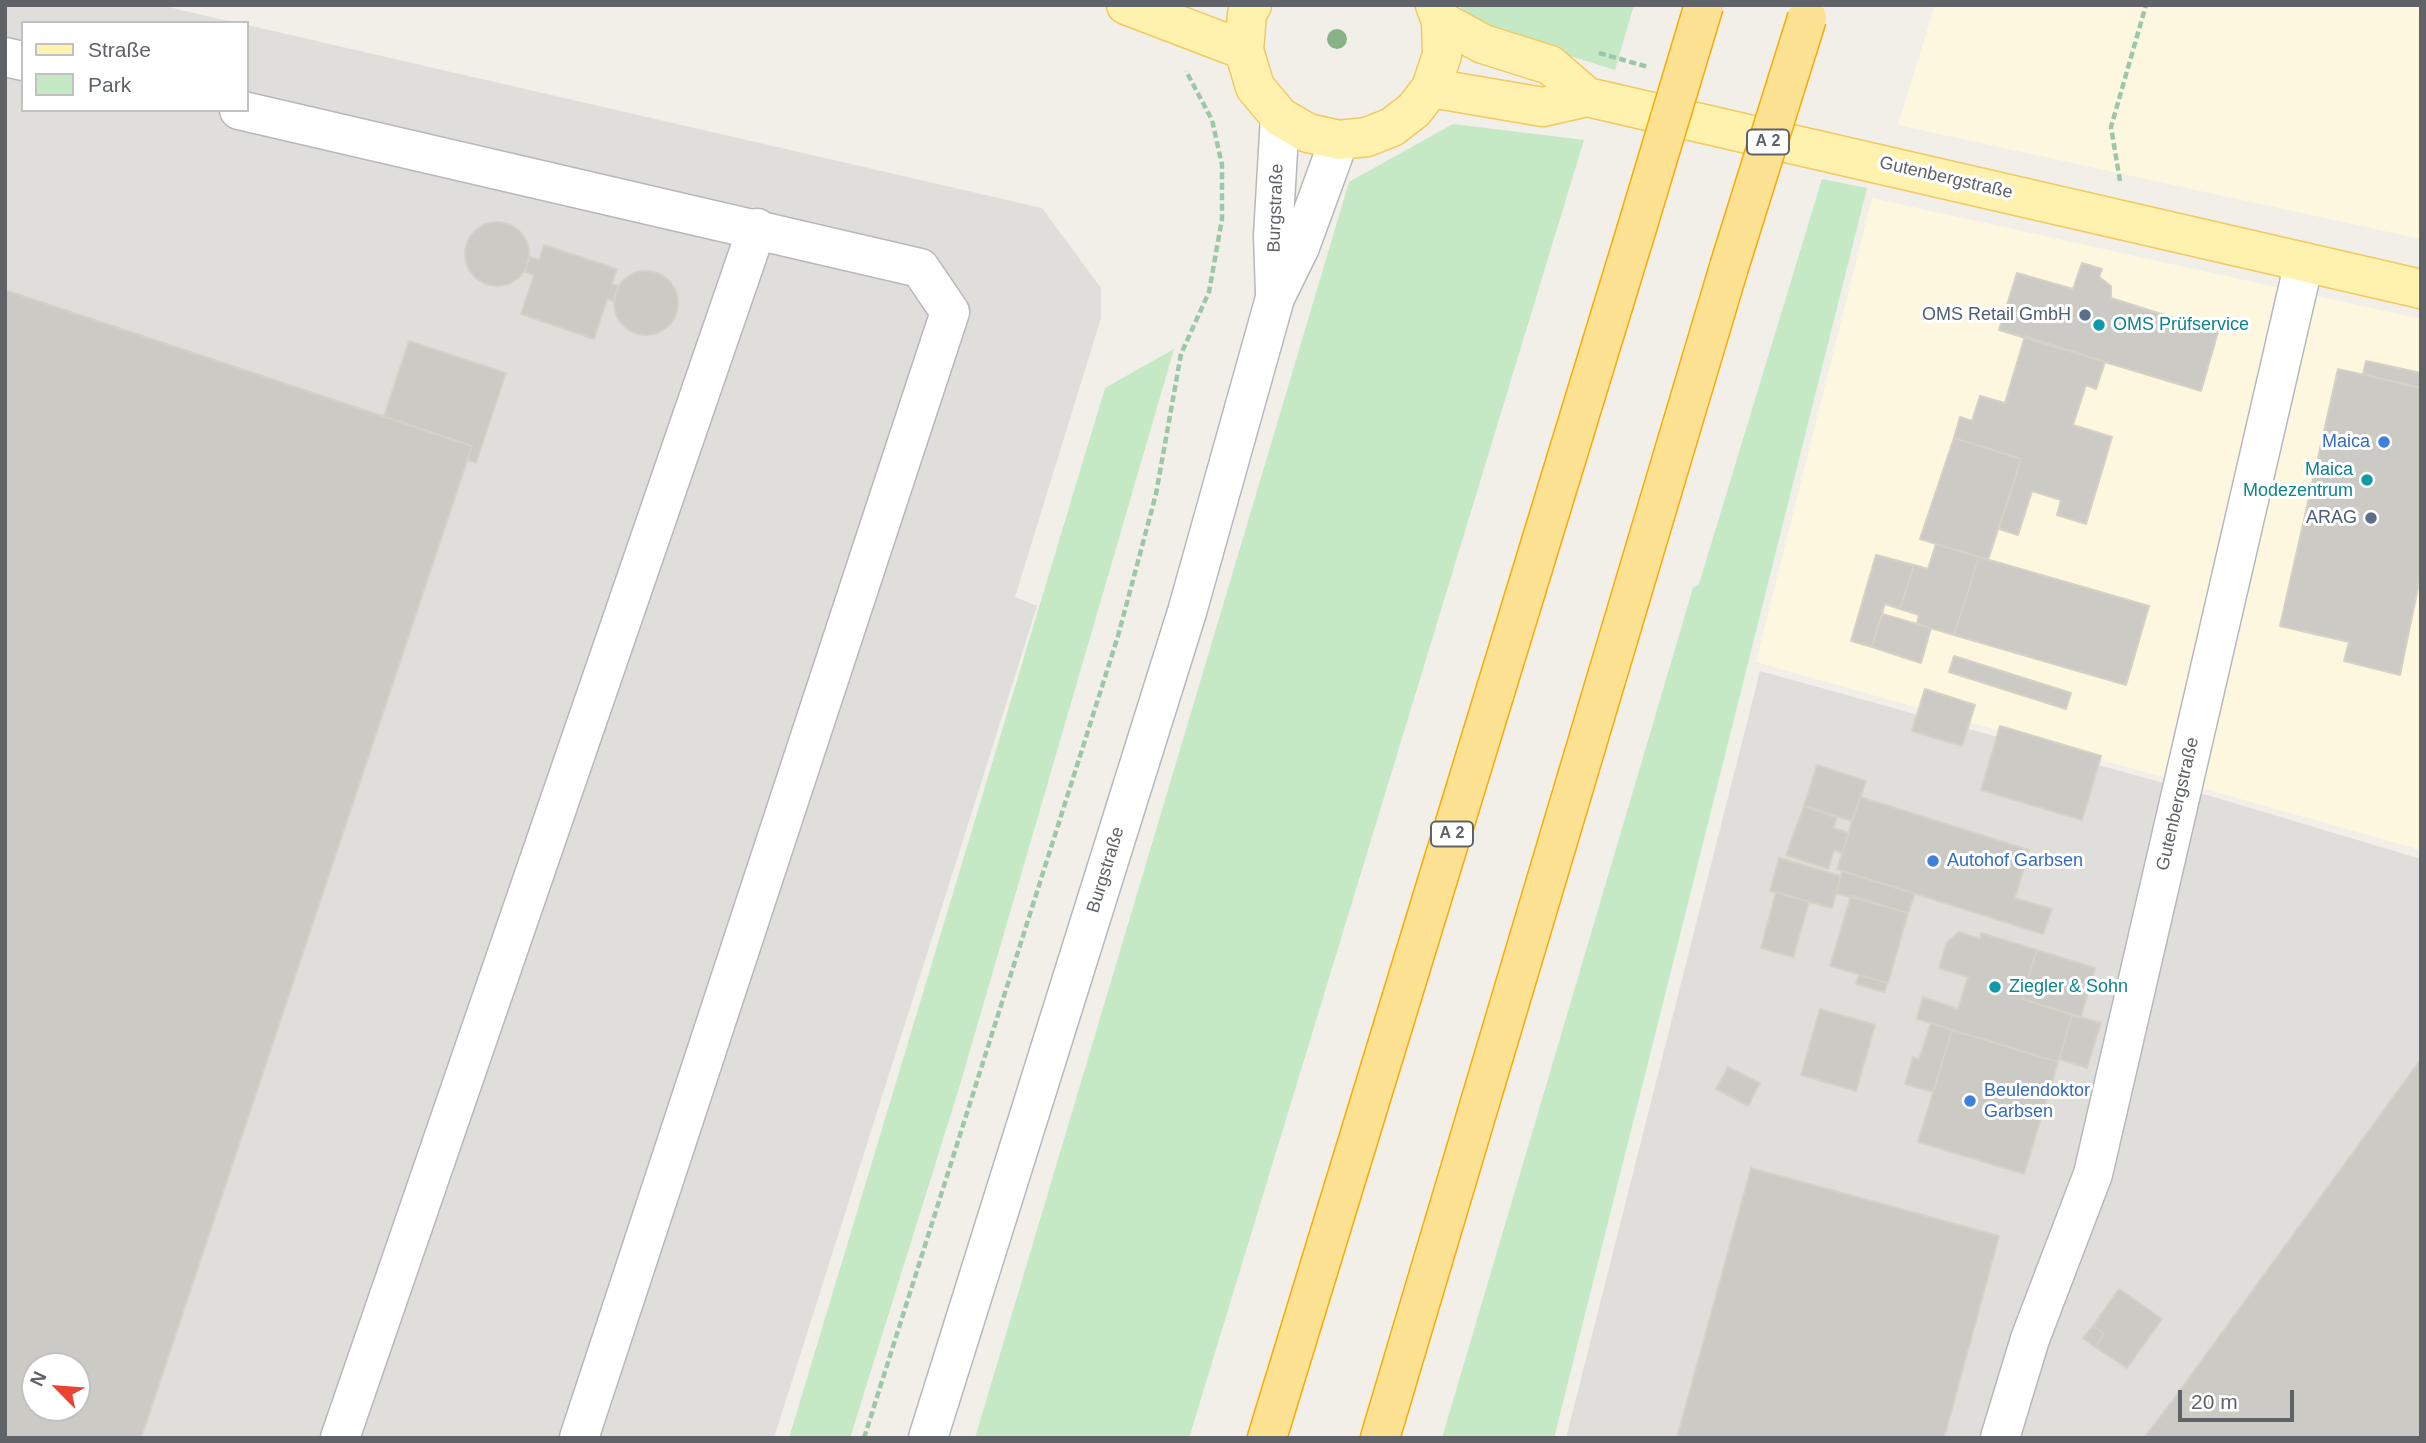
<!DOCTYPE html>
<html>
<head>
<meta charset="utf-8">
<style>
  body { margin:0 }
  #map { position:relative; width:2426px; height:1443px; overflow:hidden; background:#f1efe8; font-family:Arial,sans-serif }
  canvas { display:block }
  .frame { position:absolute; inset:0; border:7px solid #5f6368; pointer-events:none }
  .legend { position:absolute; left:21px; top:21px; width:228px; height:91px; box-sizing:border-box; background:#fff; border:2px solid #bfc1c3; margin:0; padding:9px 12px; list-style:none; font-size:21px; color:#5f6368 }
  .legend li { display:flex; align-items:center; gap:14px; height:35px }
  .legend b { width:35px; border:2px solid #bfc1c3 }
  .north { position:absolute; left:21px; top:1352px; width:70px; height:70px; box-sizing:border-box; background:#fff; border:2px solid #bfc1c3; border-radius:50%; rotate:295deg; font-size:19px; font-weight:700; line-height:28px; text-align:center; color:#5f6368 }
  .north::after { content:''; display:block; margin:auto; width:24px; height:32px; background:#ea4335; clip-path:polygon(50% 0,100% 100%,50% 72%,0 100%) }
  .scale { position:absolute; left:2178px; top:1390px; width:116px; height:32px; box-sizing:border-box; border:4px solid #5f6368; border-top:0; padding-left:9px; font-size:21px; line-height:24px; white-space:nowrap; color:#5f6368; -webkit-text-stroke:5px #fff; paint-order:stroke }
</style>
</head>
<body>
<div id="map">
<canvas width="2426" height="1443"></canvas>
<div class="frame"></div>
<ul class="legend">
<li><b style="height:9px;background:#fff2af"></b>Straße</li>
<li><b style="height:19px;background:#c5e8c5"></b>Park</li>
</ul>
<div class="north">N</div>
<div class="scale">20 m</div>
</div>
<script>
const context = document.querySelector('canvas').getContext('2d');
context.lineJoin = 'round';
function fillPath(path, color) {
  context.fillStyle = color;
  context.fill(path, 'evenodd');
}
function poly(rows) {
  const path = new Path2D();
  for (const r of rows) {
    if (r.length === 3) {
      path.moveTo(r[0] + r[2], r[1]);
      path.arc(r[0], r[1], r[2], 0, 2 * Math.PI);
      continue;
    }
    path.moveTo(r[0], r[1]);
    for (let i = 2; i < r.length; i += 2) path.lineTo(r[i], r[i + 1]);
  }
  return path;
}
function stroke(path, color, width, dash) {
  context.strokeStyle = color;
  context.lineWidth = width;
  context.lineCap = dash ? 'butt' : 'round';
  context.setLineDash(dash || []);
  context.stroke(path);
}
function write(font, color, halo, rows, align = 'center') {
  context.font = font + ' Arial,sans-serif';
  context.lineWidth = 6;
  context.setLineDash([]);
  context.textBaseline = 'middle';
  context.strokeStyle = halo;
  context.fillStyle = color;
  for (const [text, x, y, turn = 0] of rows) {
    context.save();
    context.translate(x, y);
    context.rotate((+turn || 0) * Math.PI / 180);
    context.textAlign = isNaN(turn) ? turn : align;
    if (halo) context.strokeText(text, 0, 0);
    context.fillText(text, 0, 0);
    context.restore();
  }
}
const commercial = poly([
  [1935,5,2421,5,2421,239,1898,125],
  [1872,198,2421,319,2421,850,1756,662]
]);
const industrial = poly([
  [5,5,160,5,236,23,23,23,23,110,247,110,247,25,1042,208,1101,288,1101,318,1015,597,1037,606,774,1438,5,1438],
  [35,1366,77,1366,77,1408,35,1408],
  [1760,671,2207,795,2421,859,2421,1438,1566,1438]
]);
const green = poly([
  [1458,5,1634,5,1615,70,1485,29],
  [1453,124,1584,140,1189,1438,975,1438,1349,182],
  [1822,179,1867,188,1554,1438,1442,1438,1693,588,1699,584],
  [1174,349,959,1088,850,1438,789,1438,1105,388]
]);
const building = poly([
  [497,254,32],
  [544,245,617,269,612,284,619,286,614,301,607,299,594,339,521,314,534,275,525,272,530,257,539,260,544,245],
  [2082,263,2102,269,2099,277,2111,286,2111,298,2218,332,2201,391,1999,330,2017,273,2073,289,2082,263],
  [646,303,32],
  [5,290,472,446,141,1438,5,1438,5,290],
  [35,1366,77,1366,77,1408,35,1408,35,1366],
  [2025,336,2105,362,2096,389,2086,385,2073,425,2112,437,2086,524,2057,515,2061,500,2032,491,2018,535,1999,529,2021,459,1954,438,1960,417,1972,421,1980,396,2005,403,2025,336],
  [409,341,506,373,476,463,467,460,472,446,384,416,409,341],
  [2366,361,2421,373,2421,388,2363,374,2366,361],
  [2338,369,2421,388,2421,573,2400,675,2344,661,2349,642,2280,626,2338,369],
  [1954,438,2021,459,1988,560,1920,539,1954,438],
  [1936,544,1979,557,1954,635,1917,624,1919,615,1900,609,1914,565,1928,569,1936,544],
  [1876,555,1914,565,1900,609,1885,604,1872,647,1851,641,1876,555],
  [1979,557,2149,606,2126,685,1954,635,1979,557],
  [1882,614,1931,628,1921,663,1872,647,1882,614],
  [1954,656,2071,693,2066,709,1949,672,1954,656],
  [1925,689,1975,705,1962,746,1912,731,1925,689],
  [2000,726,2101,756,2082,820,1981,790,2000,726],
  [1817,765,1866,781,1852,821,1804,806,1817,765],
  [1860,797,2029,850,2015,898,2052,909,2043,934,1837,869,1860,797],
  [1804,806,1837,818,1833,828,1849,833,1842,853,1834,850,1828,869,1786,855,1804,806],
  [1779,858,1841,876,1832,908,1770,891,1779,858],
  [1842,871,1915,894,1908,913,1836,893,1842,871],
  [1776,892,1809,902,1793,957,1761,948,1776,892],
  [1851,896,1908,913,1888,983,1830,966,1851,896],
  [1959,932,1980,939,1981,933,2037,950,2022,999,2072,1015,2058,1062,1917,1019,1923,997,1958,1009,1968,977,1939,968,1947,942,1959,932],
  [2037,950,2095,968,2081,1017,2022,999,2037,950],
  [1859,975,1887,983,1884,992,1856,984,1859,975],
  [1820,1009,1875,1025,1856,1091,1801,1075,1820,1009],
  [2072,1015,2101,1023,2087,1068,2059,1059,2072,1015],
  [1931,1023,1952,1030,1933,1092,1905,1084,1913,1057,1919,1059,1931,1023],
  [1952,1030,2058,1062,2024,1174,1918,1142,1952,1030],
  [2421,1059,2421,1438,2144,1438,2173,1400,2421,1059],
  [1728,1067,1760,1083,1748,1106,1716,1089,1728,1067],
  [1751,1168,1999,1236,1944,1438,1677,1438,1751,1168],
  [2119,1289,2162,1319,2127,1368,2095,1347,2104,1334,2093,1326,2119,1289],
  [2093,1326,2104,1334,2095,1347,2083,1338,2093,1326]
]);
const path = poly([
  [1599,53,1648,67],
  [2120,181,2111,127,2146,5],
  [864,1438,1118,636,1156,494,1181,354,1209,292,1222,219,1222,165,1212,120,1186,71]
]);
const minor = poly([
  [5,57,23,61],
  [239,110,920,268,950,312,579,1438],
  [1275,293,1273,236,1280,117],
  [340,1438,757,228],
  [928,1438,1187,612,1275,298,1300,247,1339,140],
  [2000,1438,2030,1339,2093,1174,2304,262]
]);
const major = poly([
  [1126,5,1244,50],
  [1252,5,1247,14,1244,50,1255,87,1280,117,1308,133,1339,140,1367,137,1392,127,1414,110,1431,88,1442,55,1441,21,1435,5],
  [1441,21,1483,44,1550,65,1587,97],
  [1431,88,1543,107,1587,97,2421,289]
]);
const highway = poly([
  [1267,1438,1636,231],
  [1380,1438,1729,267]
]);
const highwayBridge = poly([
  [1636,231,1704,5],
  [1729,267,1807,18]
]);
const trees = [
  [1337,39]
];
const markers = [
  [2085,315,7,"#5c6f8a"],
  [2099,325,7,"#0f9aa8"],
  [2384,442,7,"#3f7fe0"],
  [2367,480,7,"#0f9aa8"],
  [2371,518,7,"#5c6f8a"],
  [1933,861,7,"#3f7fe0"],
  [1995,987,7,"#0f9aa8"],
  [1970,1101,7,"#3f7fe0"]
];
const shields = [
  [1768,142,42],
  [1452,834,42]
];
const shieldNames = [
  ["A 2",1768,142],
  ["A 2",1452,834]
];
const streetNames = [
  ["Gutenbergstraße",1946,178,13],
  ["Burgstraße",1276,208,-88],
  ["Gutenbergstraße",2178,804,-77],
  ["Burgstraße",1106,870,-73]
];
const serviceNames = [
  ["OMS Retail GmbH",2071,315],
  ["ARAG",2357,518]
];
const cultureNames = [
  ["OMS Prüfservice",2113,325],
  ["Maica",2353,470,"right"],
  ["Modezentrum",2353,491,"right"],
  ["Ziegler & Sohn",2009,987]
];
const shopNames = [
  ["Maica",2370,442,"right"],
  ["Autohof Garbsen",1947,861],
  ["Beulendoktor",1984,1091],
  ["Garbsen",1984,1112]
];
fillPath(commercial, '#fef7e0');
fillPath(industrial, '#e0deda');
fillPath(green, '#c5e8c5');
fillPath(building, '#cccac5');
stroke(building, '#d6d1c6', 2);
stroke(minor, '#b5b8bc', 41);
stroke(major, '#f2c960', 41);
stroke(highway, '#f9ab00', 41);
stroke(path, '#9cc7a9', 4.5, [7, 3.5]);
stroke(minor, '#fff', 38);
stroke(major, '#fff2af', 38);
stroke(highway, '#fde293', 38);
stroke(highwayBridge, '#f9ab00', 41, []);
stroke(highwayBridge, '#fde293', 38);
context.fillStyle = '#89b387';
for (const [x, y] of trees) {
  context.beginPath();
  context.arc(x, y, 10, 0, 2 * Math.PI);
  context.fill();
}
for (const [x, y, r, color] of markers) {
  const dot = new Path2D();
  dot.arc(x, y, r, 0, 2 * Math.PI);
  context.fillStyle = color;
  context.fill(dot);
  stroke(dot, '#fff', 2.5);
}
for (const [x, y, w] of shields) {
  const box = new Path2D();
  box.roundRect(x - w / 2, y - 12.5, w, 25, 5);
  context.fillStyle = '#fff';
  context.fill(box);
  stroke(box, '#5f6368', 2);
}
write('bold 16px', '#5f6368', null, shieldNames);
write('18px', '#5f6368', '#fff', streetNames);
write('18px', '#4e5e75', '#fff', serviceNames, 'right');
write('18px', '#0d838f', '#fff', cultureNames, 'left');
write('18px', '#366cbe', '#fff', shopNames, 'left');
</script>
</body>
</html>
